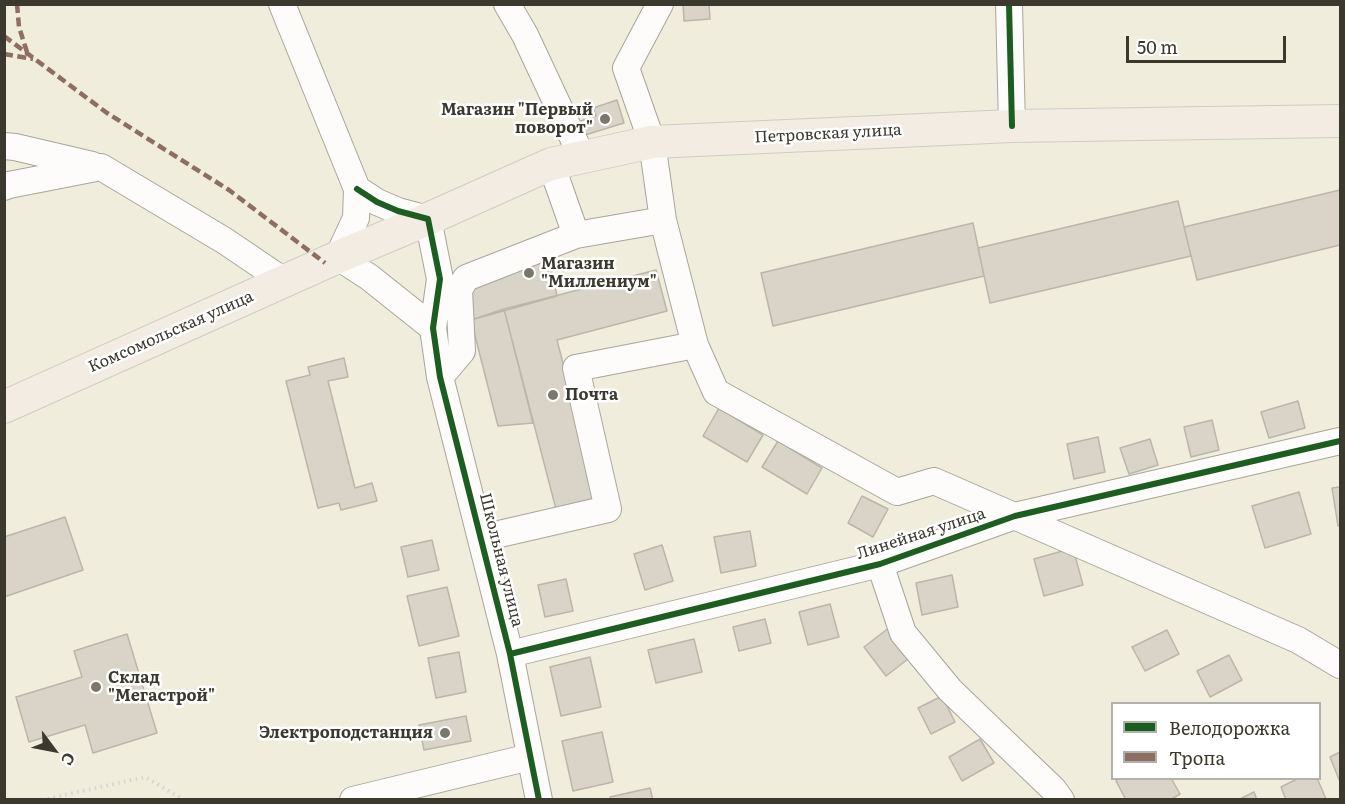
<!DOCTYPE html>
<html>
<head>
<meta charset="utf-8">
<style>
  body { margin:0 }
  #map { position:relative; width:1345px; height:804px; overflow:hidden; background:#f0eddc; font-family:Literata,serif }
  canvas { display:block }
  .frame { position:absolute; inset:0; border:6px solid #3b392d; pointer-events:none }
  .legend { position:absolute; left:1111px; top:702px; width:210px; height:78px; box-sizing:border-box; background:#fff; border:2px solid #b1b0ab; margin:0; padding:8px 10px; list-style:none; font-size:18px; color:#3b392d }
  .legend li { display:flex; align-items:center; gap:12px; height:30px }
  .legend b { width:30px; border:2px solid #b1b0ab }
  .north { position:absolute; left:24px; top:720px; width:60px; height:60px; -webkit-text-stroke:4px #fff; paint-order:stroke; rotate:122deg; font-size:16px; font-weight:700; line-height:24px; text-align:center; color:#3b392d }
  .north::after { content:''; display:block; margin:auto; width:21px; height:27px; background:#3b392d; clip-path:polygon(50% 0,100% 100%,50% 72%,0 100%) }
  .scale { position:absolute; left:1126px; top:36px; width:160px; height:27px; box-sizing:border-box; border:3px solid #3b392d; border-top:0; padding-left:8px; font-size:18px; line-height:21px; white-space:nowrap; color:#3b392d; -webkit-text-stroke:4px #fff; paint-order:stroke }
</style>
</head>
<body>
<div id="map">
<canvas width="1345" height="804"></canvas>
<div class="frame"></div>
<ul class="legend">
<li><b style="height:8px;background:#1b5e20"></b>Велодорожка</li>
<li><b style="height:8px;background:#8d6e63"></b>Тропа</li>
</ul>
<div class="north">С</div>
<div class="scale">50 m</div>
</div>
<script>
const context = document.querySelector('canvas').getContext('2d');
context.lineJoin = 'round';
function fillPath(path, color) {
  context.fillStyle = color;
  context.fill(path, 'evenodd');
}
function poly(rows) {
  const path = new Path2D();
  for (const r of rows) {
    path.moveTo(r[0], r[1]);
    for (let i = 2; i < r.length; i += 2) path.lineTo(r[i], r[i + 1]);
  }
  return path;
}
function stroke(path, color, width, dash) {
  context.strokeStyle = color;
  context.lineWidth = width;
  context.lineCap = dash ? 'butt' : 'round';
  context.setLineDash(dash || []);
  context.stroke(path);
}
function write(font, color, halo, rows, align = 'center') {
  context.font = font + ' Literata,serif';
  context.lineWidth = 5;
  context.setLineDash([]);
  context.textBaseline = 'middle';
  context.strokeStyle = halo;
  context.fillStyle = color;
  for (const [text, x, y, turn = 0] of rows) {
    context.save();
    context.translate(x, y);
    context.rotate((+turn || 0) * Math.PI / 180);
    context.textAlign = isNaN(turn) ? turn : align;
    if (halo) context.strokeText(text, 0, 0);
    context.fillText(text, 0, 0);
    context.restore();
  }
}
const building = poly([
  [683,4,709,4,710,19,684,21,683,4],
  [617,100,624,123,582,136,577,122,596,116,593,108,617,100],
  [1340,190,1340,245,1197,280,1184,227,1340,190],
  [1178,201,1191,256,990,303,978,248,1178,201],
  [973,223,984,276,773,326,761,273,973,223],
  [548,255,557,296,471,320,464,292,548,255],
  [656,270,667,311,557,340,599,503,557,513,504,309,656,270],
  [504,309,533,423,498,426,471,320,504,309],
  [344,358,348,377,328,381,355,488,372,483,377,501,341,510,339,503,318,508,286,381,310,375,308,367,344,358],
  [1298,401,1305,428,1269,438,1261,412,1298,401],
  [719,408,763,435,747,462,703,436,719,408],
  [1212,420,1219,450,1191,457,1184,427,1212,420],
  [1098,437,1105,472,1074,479,1067,444,1098,437],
  [1150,439,1158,465,1129,474,1120,448,1150,439],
  [778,441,822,468,807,494,762,467,778,441],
  [1340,487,1340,526,1338,526,1332,488,1340,487],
  [1299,492,1311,534,1265,548,1252,506,1299,492],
  [862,496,888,509,873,537,848,523,862,496],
  [65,517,83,570,4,597,4,537,65,517],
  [750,531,756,566,721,573,714,537,750,531],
  [432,540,439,570,408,577,401,547,432,540],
  [662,545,673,581,645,590,634,554,662,545],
  [1073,548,1083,585,1044,596,1034,559,1073,548],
  [952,575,958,607,922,615,916,583,952,575],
  [566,579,573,611,545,617,538,585,566,579],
  [447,587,459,636,419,646,407,596,447,587],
  [830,604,839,637,808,645,799,612,830,604],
  [765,619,771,643,739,651,733,627,765,619],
  [890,627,912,656,886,676,864,647,890,627],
  [1167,630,1179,654,1145,671,1132,647,1167,630],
  [127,634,157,733,93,753,85,725,29,742,16,697,82,677,74,651,127,634],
  [694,639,702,672,656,683,648,650,694,639],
  [459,652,466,692,436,698,428,658,459,652],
  [1229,655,1242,680,1210,697,1197,671,1229,655],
  [590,657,601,707,561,716,550,667,590,657],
  [942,696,955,722,931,734,918,708,942,696],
  [466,716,471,741,424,750,419,725,466,716],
  [602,732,613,782,573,791,562,741,602,732],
  [980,739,994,763,962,781,949,757,980,739],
  [1340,752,1340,782,1330,757,1340,752],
  [1119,778,1171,778,1180,794,1170,800,1126,800,1116,781,1119,778],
  [1299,778,1317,778,1326,799,1286,800,1281,787,1299,778],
  [650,788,653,800,610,800,610,797,650,788],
  [1254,792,1257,800,1238,800,1254,792]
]);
const path = poly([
  [42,800,145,777,184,800]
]);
const minor = poly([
  [282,4,357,189,356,218,338,257,369,277,433,328],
  [507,4,525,35,582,157],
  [660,4,626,68,652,142,663,220,695,345,716,392,897,492,934,481,1298,640,1340,665],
  [1009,4,1012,126],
  [4,146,15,147,92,165],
  [551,164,576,235],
  [4,187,9,185,101,167,225,241,284,281],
  [357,189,377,202,398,211,428,219,440,279,433,328,440,377,510,654,539,800],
  [440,377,462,351,459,290,466,278,576,235,663,220],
  [482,538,608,509,576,368,695,345],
  [880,564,903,633,950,690,1053,789,1061,800],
  [510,654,880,564,1015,516,1340,441],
  [353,800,530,757]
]);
const major = poly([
  [4,407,338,257,428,219,551,164,652,142,1012,126,1340,121]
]);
const quiet = poly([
  [17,4,19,27,27,52],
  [4,36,107,113,229,190,325,263],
  [4,54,33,59]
]);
const cycleway = poly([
  [1009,4,1012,126],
  [357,189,377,202,398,211,428,219,440,279,433,328,440,377,510,654,539,800],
  [510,654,880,564,1015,516,1340,441]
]);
const markers = [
  [605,119,6,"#7a786a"],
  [529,273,6,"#7a786a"],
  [553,395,6,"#7a786a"],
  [96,687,6,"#7a786a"],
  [445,733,6,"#7a786a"]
];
const poiNames = [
  ["Магазин \"Первый",593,110,"right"],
  ["поворот\"",593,128,"right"],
  ["Магазин",541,264],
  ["\"Миллениум\"",541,282],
  ["Почта",565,395],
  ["Склад",108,678],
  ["\"Мегастрой\"",108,696],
  ["Электроподстанция",433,733,"right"]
];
const streetNames = [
  ["Петровская улица",828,134,-3],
  ["Комсомольская улица",171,332,-24],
  ["Линейная улица",921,534,-18],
  ["Школьная улица",501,560,76]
];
fillPath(building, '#dad3c8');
stroke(building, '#bcb5aa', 1.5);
stroke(minor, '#a8a699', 28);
stroke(major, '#cecdc4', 34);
stroke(path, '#d6d4cf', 4, [1.5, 4.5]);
stroke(minor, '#fdfcfa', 26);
stroke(major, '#f2ece3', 32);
stroke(quiet, '#8d6e63', 4.5, [9, 4.5]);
stroke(cycleway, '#1b5e20', 6);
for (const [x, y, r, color] of markers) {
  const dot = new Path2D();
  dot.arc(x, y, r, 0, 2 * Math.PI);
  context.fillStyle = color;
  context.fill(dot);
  stroke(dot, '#fff', 2);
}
write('bold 16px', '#3b392d', '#fff', poiNames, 'left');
write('16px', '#3b392d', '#fff', streetNames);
</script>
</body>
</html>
